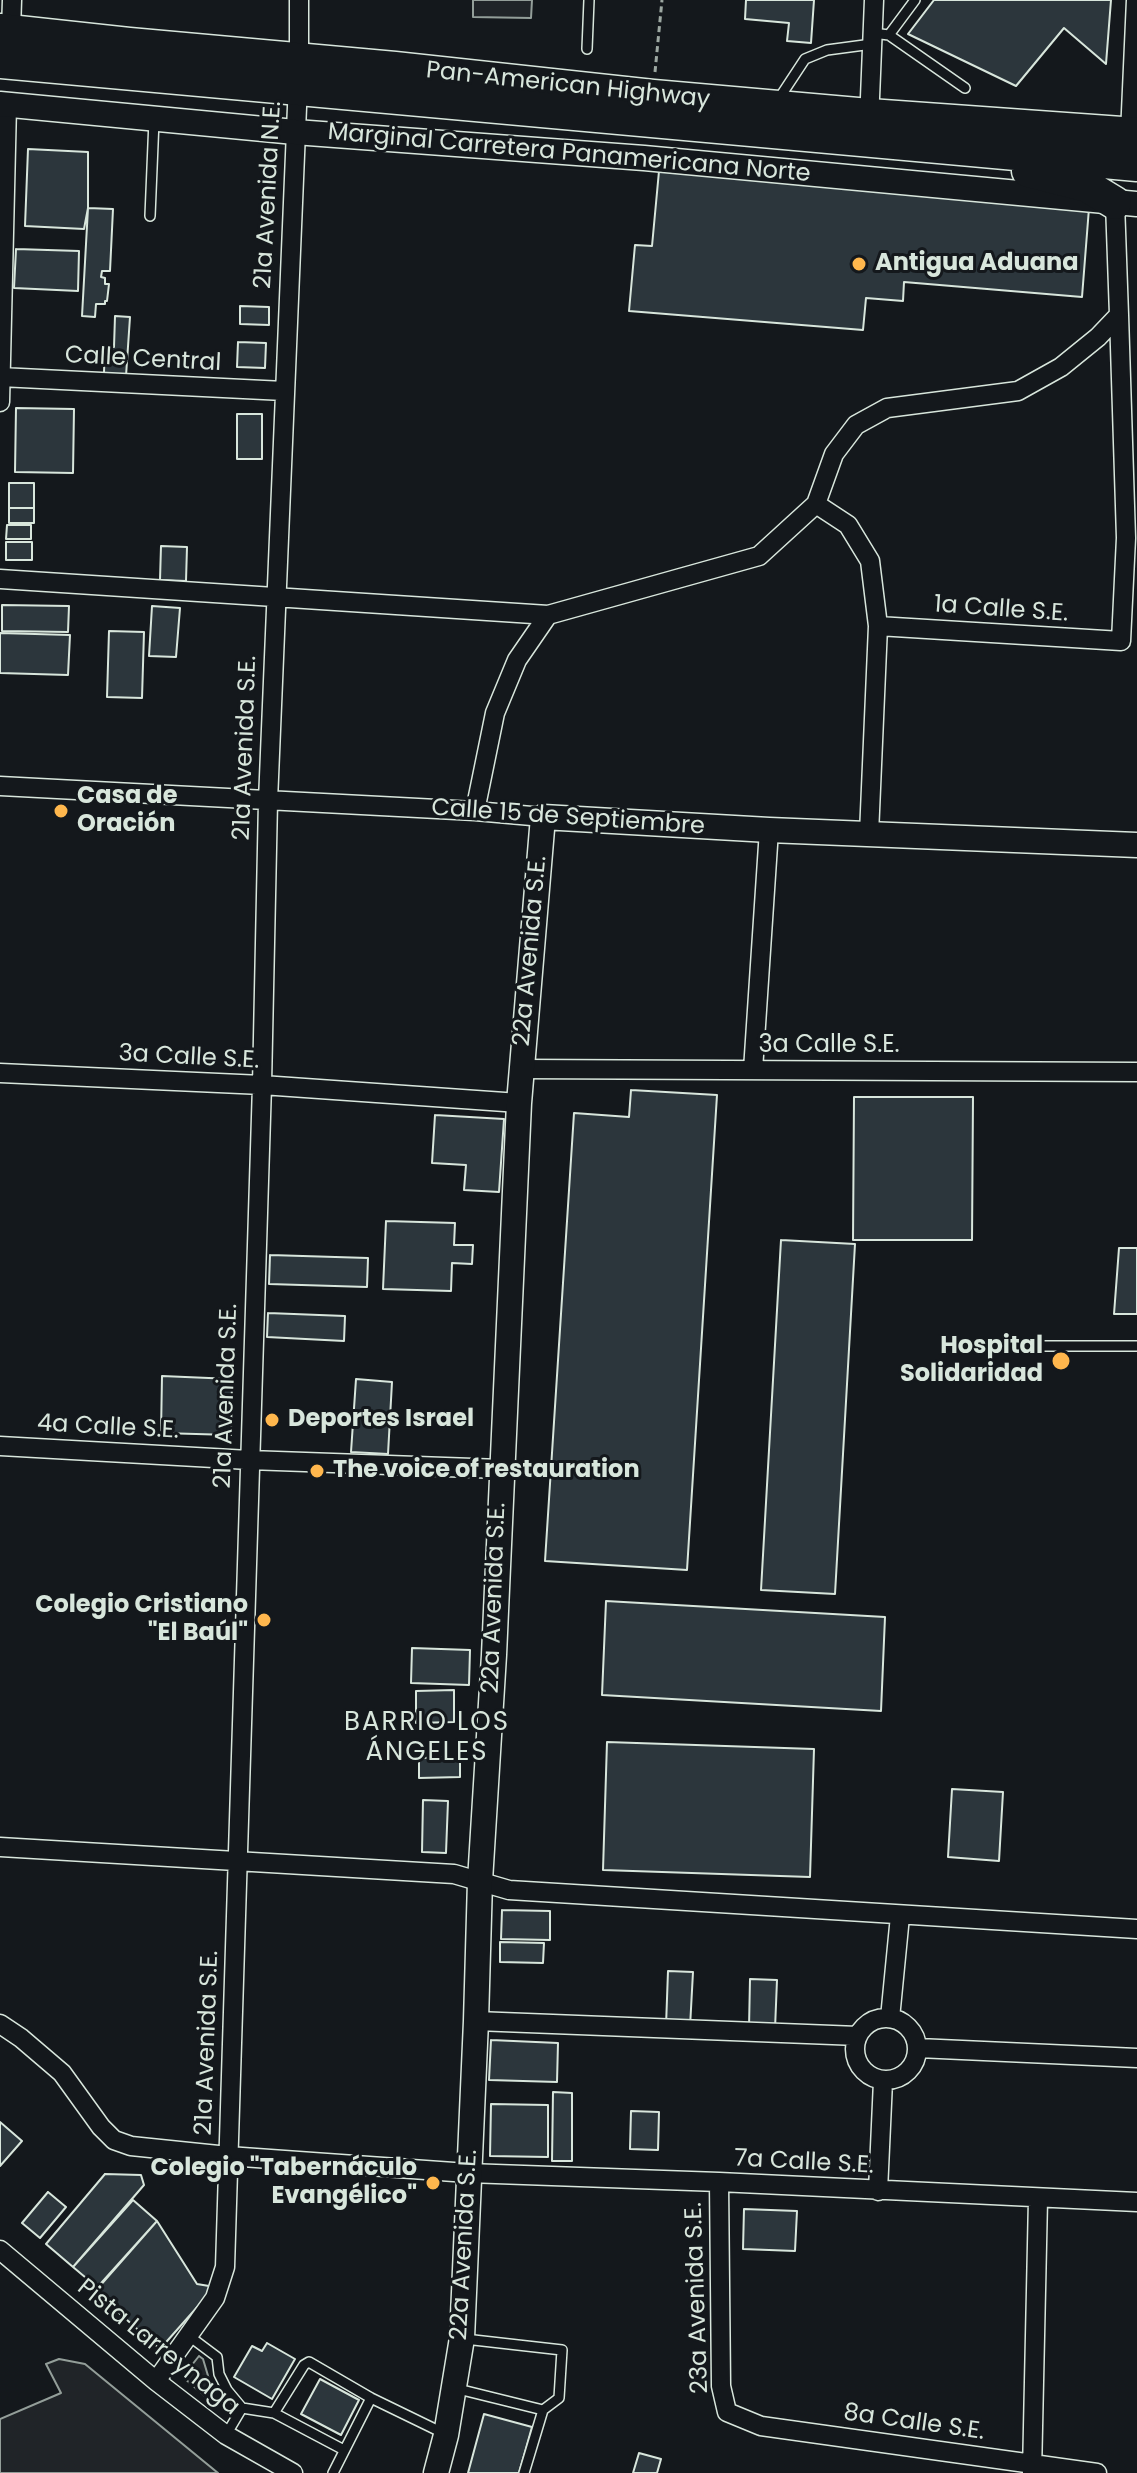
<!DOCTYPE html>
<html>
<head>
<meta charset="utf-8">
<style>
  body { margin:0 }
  canvas { display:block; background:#14181c }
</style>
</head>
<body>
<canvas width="1137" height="2473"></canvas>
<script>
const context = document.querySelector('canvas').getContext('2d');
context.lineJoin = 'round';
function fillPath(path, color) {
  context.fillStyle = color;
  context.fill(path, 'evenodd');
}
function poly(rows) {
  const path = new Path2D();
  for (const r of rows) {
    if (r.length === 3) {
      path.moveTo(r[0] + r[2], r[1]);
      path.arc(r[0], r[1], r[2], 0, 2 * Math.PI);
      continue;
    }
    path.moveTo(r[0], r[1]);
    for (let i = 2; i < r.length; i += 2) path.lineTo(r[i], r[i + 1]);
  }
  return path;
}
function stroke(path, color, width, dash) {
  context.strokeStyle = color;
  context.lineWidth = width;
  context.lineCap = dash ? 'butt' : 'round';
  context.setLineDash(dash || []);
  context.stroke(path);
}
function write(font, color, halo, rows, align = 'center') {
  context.font = font + ' Poppins,sans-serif';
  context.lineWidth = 6;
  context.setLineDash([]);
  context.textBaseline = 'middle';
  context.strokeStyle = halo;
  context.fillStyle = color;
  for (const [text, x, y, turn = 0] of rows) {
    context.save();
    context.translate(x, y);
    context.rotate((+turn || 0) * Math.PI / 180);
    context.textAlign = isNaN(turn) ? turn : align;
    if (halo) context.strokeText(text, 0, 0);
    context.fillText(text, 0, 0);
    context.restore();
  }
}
const green = poly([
  [473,0,532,0,531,18,473,17,473,0],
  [199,2356,203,2359,212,2389,212,2394,209,2397,206,2397,184,2378,184,2375,199,2356],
  [59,2359,85,2364,218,2473,0,2473,0,2419,61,2393,46,2364,59,2359]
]);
const building = poly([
  [746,0,814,0,811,43,787,41,789,23,745,19,746,0],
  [934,0,1111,0,1106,64,1064,28,1016,86,908,34,934,0],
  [28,149,88,152,88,208,84,229,25,226,28,149],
  [659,171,1089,208,1082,297,904,282,903,301,866,298,863,330,629,311,635,245,652,246,659,171],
  [88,208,113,209,110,271,102,271,101,277,105,278,105,284,109,284,107,301,105,301,105,304,96,304,95,317,82,316,88,208],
  [16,249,79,251,78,291,14,288,16,249],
  [240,306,269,307,269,325,240,324,240,306],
  [115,316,130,317,126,376,105,375,104,372,105,347,114,347,115,316],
  [238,342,266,343,265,368,237,367,238,342],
  [16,408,74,409,73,473,15,472,16,408],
  [237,414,262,414,262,459,237,459,237,414],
  [9,483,34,483,34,508,9,508,9,483],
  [9,508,34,508,34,523,9,523,9,508],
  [7,525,31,525,31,539,6,539,7,525],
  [6,542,32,542,32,560,6,560,6,542],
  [161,546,187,547,186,581,160,580,161,546],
  [2,605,69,606,68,632,2,631,2,605],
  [152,606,180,608,176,657,149,656,152,606],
  [109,631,144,632,142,698,107,697,109,631],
  [0,633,70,635,68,675,0,673,0,633],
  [631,1090,717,1095,687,1570,545,1561,574,1113,629,1117,631,1090],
  [854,1097,973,1097,972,1240,853,1240,854,1097],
  [435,1115,504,1119,499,1192,464,1190,466,1165,432,1163,435,1115],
  [386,1221,455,1223,454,1245,473,1245,472,1264,452,1263,451,1291,383,1289,386,1221],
  [781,1240,855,1244,835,1594,761,1590,781,1240],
  [1119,1248,1137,1248,1137,1314,1114,1314,1119,1248],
  [270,1255,368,1258,367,1287,269,1284,270,1255],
  [268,1313,345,1316,344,1341,267,1337,268,1313],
  [162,1376,232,1379,231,1435,161,1433,162,1376],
  [356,1379,392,1382,388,1454,351,1452,356,1379],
  [606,1601,885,1617,881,1711,602,1695,606,1601],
  [412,1648,470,1650,469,1685,411,1683,412,1648],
  [454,1690,454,1722,416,1723,416,1691,454,1690],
  [607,1742,814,1749,810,1877,603,1870,607,1742],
  [460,1757,460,1777,419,1778,419,1758,460,1757],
  [952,1789,1003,1792,999,1861,948,1857,952,1789],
  [423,1800,448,1801,446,1853,422,1852,423,1800],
  [502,1910,550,1911,550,1940,501,1939,502,1910],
  [500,1942,544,1943,543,1963,500,1962,500,1942],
  [668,1971,693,1972,690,2027,666,2026,668,1971],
  [750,1979,777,1980,775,2029,749,2028,750,1979],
  [491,2040,558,2043,557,2082,489,2080,491,2040],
  [553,2092,572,2093,572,2161,552,2161,553,2092],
  [491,2104,548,2105,548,2157,490,2156,491,2104],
  [631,2111,659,2112,658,2150,630,2149,631,2111],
  [0,2122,22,2141,0,2166,0,2122],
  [105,2174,141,2175,144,2185,73,2267,46,2244,105,2174],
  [48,2192,66,2207,40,2238,22,2223,48,2192],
  [133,2200,157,2221,98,2288,73,2267,133,2200],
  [744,2209,797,2211,795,2251,743,2249,744,2209],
  [157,2221,197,2284,215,2287,160,2349,94,2291,157,2221],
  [267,2343,295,2359,272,2399,234,2377,252,2346,262,2351,267,2343],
  [320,2379,359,2400,341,2435,301,2414,320,2379],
  [484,2414,532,2427,519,2473,468,2473,484,2414],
  [639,2453,661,2459,657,2473,633,2473,639,2453]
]);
const path = poly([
  [655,72,662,0]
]);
const lane = poly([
  [872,33,889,35,965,88],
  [889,35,915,0],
  [587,49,589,0],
  [778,100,805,59,827,50,872,44],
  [150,216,154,120],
  [1008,1346,1137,1346],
  [189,2336,217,2357,219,2374,227,2390,242,2408,274,2413,344,2450],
  [454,2388,543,2410,559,2398,562,2350,465,2339],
  [274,2413,304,2365,309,2362,371,2398,443,2433],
  [226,2435,242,2408],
  [333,2473,371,2398],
  [524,2473,543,2410]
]);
const street = poly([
  [11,31,12,0],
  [869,122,874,0],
  [1130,134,1136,0],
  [0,377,284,391],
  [0,402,7,105],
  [816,504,848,525,870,561,878,626,869,834],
  [0,579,548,615,759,556,816,504,834,454,856,425,887,408,1018,391,1061,367,1098,337,1119,315,1115,203],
  [878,626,1121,641,1126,538,1119,315],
  [0,786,475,811,543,817],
  [475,811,495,713,517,660,548,615],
  [521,1069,1137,1072],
  [753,1070,769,830],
  [0,1073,262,1085,519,1103],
  [0,1446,249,1460,501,1469],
  [0,1847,454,1874,509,1890,1137,1929],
  [886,2049,31],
  [890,2018,900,1916],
  [476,2021,858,2036],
  [0,2024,21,2038,62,2073,101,2127,114,2140,131,2146,228,2156,468,2173,719,2182,1137,2202],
  [918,2048,1137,2058],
  [719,2182,721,2386,727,2412,761,2426,1097,2473],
  [878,2191,883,2081],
  [0,2250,156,2381,226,2435,293,2473],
  [156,2381,215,2298,225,2267,262,1085,268,801,299,59,299,0],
  [1032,2473,1038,2199]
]);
const secondary = poly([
  [0,104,295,132,644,158,1137,204],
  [436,2473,446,2435,462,2338,476,2021,480,1881,494,1655,519,1103,543,817,769,830,1137,845]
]);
const highway = poly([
  [0,30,129,44,395,68,653,96,869,115,1137,134],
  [0,62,1137,165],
  [1028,171,1087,186,1115,203]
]);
const markers = [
  [859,264,8,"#ffb74d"],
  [61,811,8,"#ffb74d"],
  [1061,1361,10,"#ffb74d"],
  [272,1420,8,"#ffb74d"],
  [317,1471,8,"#ffb74d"],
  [264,1620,8,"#ffb74d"],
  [433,2183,8,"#ffb74d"]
];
const streetNames = [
  ["Pan-American Highway",568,86,6],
  ["Marginal Carretera Panamericana Norte",569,154,5],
  ["21a Avenida N.E.",269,195,-87],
  ["Calle Central",143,360,3],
  ["1a Calle S.E.",1001,610,4],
  ["21a Avenida S.E.",246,748,-88],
  ["Calle 15 de Septiembre",568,818,4],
  ["22a Avenida S.E.",531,951,-85],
  ["3a Calle S.E.",829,1046],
  ["3a Calle S.E.",189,1058,3],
  ["21a Avenida S.E.",227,1396,-88],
  ["4a Calle S.E.",108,1428,3],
  ["22a Avenida S.E.",495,1598,-88],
  ["21a Avenida S.E.",208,2043,-88],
  ["7a Calle S.E.",804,2163,3],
  ["22a Avenida S.E.",465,2245,-87],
  ["23a Avenida S.E.",698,2298,-92],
  ["Pista Larreynaga",158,2348,39],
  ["8a Calle S.E.",914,2423,8]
];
const poiNames = [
  ["Antigua Aduana",875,264],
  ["Casa de",77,797],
  ["Oración",77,825],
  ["Hospital",1043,1347,"right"],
  ["Solidaridad",1043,1375,"right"],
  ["Deportes Israel",288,1420],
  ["The voice of restauration",333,1471],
  ["Colegio Cristiano",248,1606,"right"],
  ["\"El Baúl\"",248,1634,"right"],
  ["Colegio \"Tabernáculo",417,2169,"right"],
  ["Evangélico\"",417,2197,"right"]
];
const neighbourhoodNames = [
  ["BARRIO LOS",427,1723],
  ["ÁNGELES",427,1753]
];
fillPath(green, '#202428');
stroke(green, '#939e99', 2);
fillPath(building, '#2c363c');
stroke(building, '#d8e6dc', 2);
stroke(lane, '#d8e6dc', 12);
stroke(street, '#d8e6dc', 21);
stroke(secondary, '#d8e6dc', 27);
stroke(highway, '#d8e6dc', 35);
stroke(path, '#9da8a2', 3, [6, 4]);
stroke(lane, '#14181c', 9);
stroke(street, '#14181c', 18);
stroke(secondary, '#14181c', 24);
stroke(highway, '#14181c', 32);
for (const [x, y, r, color] of markers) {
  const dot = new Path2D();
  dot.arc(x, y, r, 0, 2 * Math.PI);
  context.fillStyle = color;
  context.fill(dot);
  stroke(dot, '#14181c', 3);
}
write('24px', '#d8e6dc', '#14181c', streetNames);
write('bold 24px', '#d8e6dc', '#14181c', poiNames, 'left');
context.letterSpacing = '2px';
write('26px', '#d8e6dc', '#14181c', neighbourhoodNames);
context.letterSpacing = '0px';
</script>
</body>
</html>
